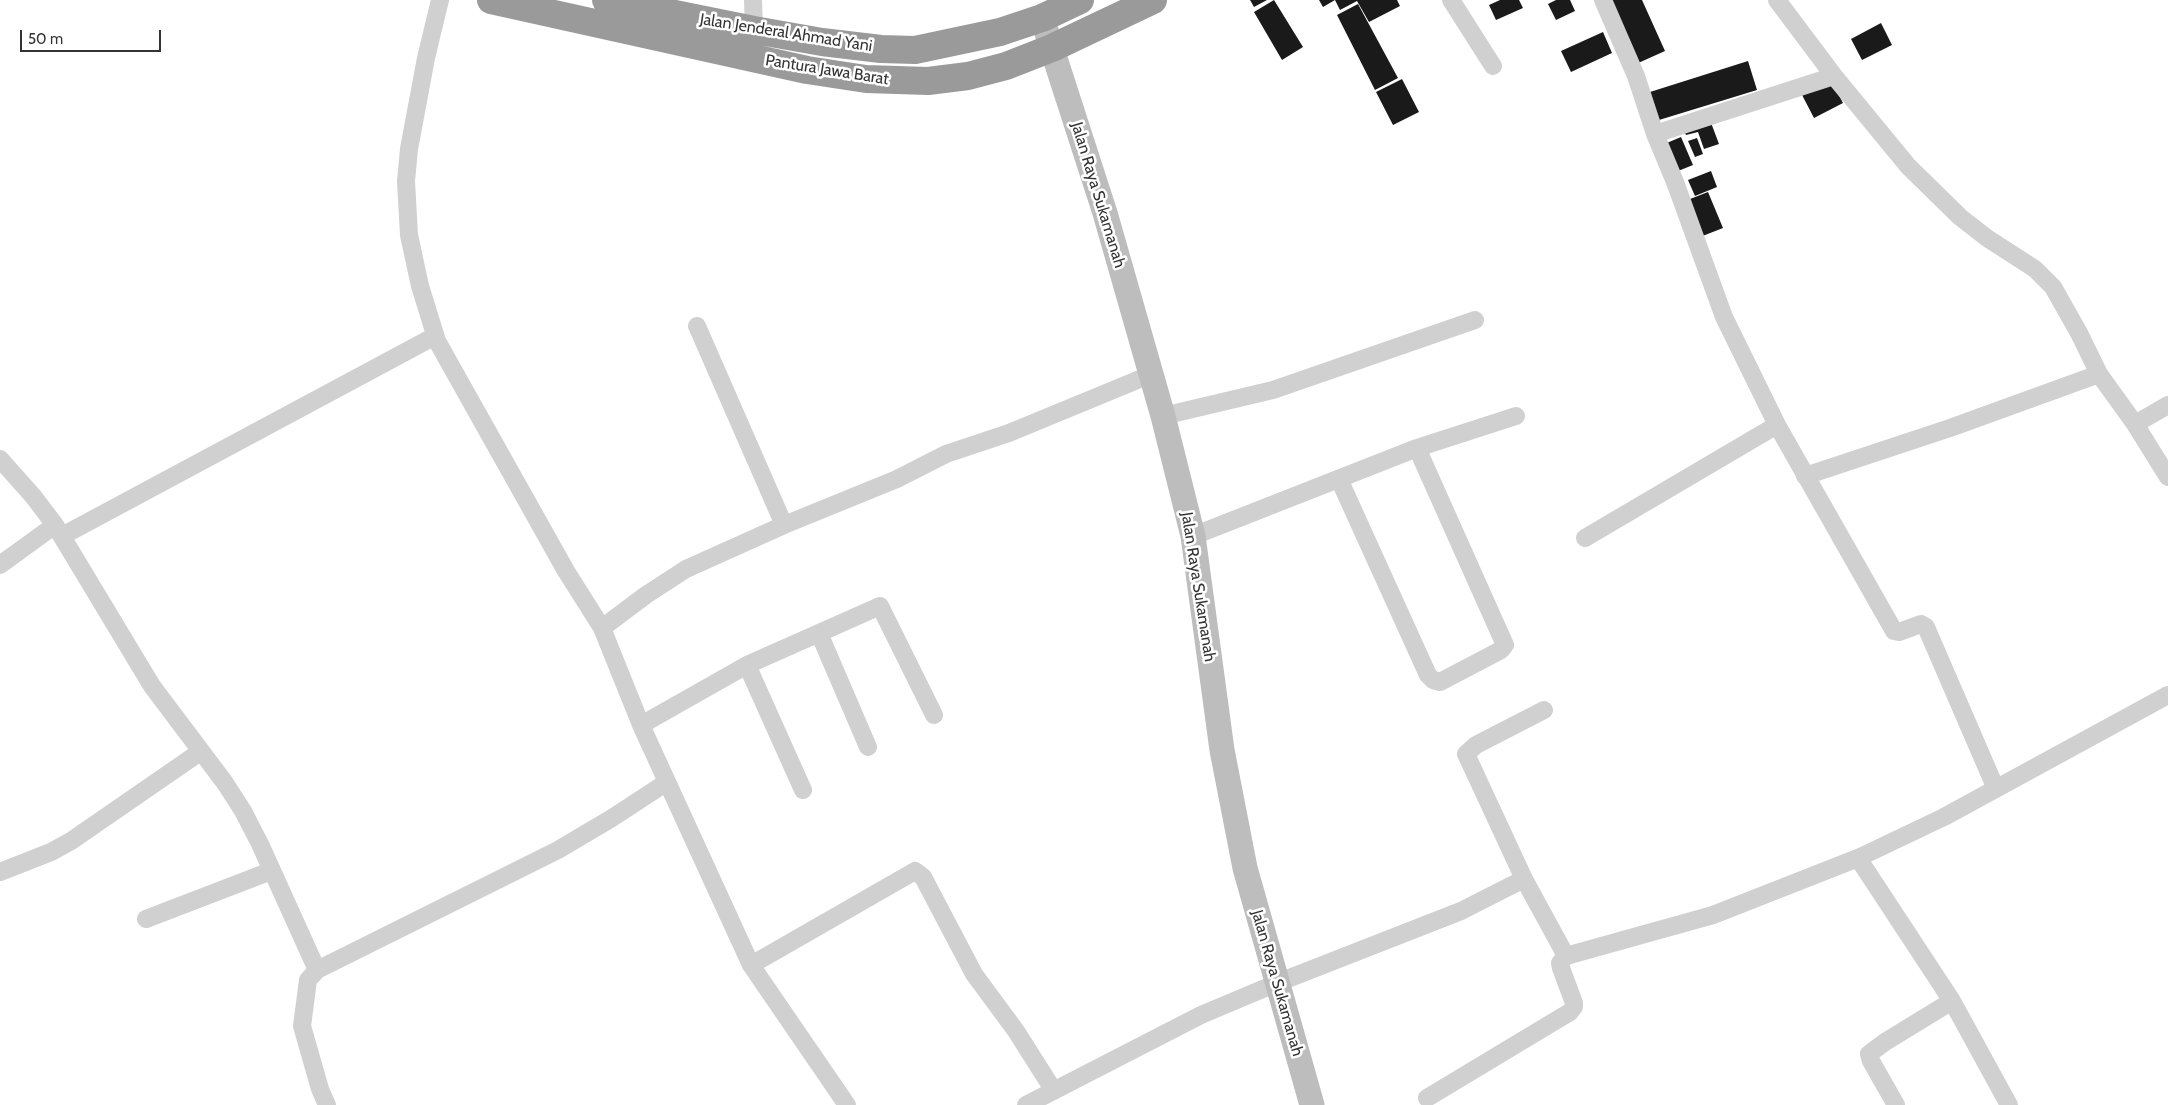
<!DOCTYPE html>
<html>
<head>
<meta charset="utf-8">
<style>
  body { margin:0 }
  #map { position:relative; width:2168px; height:1105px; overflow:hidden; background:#fff; font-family:Cabin,sans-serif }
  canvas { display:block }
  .scale { position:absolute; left:20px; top:30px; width:141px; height:22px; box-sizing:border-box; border:2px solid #333; border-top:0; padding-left:6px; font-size:15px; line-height:18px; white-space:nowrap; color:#333; -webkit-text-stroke:4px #fff; paint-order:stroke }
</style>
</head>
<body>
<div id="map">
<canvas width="2168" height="1105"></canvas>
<div class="scale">50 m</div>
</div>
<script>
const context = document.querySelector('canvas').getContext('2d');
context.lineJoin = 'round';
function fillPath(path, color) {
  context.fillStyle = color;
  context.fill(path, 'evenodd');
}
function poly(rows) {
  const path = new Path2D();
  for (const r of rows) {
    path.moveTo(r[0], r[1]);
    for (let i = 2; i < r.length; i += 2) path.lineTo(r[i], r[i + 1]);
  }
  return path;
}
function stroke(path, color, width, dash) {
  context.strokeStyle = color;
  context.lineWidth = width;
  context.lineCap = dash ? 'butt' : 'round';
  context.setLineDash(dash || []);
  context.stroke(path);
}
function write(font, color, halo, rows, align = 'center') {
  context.font = font + ' Cabin,sans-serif';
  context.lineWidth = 5;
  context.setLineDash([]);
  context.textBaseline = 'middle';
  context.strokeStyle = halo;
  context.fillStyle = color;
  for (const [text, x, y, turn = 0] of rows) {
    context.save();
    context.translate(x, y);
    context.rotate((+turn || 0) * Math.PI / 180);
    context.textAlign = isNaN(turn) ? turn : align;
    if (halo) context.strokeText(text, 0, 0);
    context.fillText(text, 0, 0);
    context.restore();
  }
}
const building = poly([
  [1250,0,1267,0,1254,7],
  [1274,0,1303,47,1282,60,1254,12],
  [1319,0,1397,0,1400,6,1369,22,1357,1,1340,10,1335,0,1323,7],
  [1500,0,1519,0,1523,8,1496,20,1489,5],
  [1556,0,1570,0,1575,11,1556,20,1548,4],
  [1608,0,1642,0,1665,51,1636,64],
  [1358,4,1398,78,1375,90,1337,15],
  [1881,23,1892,45,1862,60,1851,39],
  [1603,32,1612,53,1571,72,1561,51],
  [1748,61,1757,90,1659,120,1650,92],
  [1830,78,1843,103,1814,118,1801,93],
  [1402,79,1419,112,1393,125,1376,92],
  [1710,120,1719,144,1704,149,1698,132,1686,135,1683,129],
  [1681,137,1693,165,1673,173,1662,145],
  [1697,138,1703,154,1695,157,1688,141],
  [1711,171,1717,187,1695,196,1688,180],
  [1708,192,1723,228,1700,237,1685,201]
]);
const street = poly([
  [440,0,426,58,409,149,406,181,409,235,420,286,437,341,566,571,602,628,641,725,751,965,847,1105],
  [753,0,754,30],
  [1451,0,1493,66],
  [1603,0,1636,76,1655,134,1675,182,1724,317,1777,425,1894,631,1899,632,1921,624,1926,627,1996,789],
  [1777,0,1834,76,1908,166,1960,217,1987,238,2035,269,2053,287,2079,333,2099,374,2135,424,2168,477],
  [1655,134,1834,76],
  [697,326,784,525],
  [1163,416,1273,390,1475,320],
  [2135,424,2168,405],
  [0,459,33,496,55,525,152,686,225,783,243,811,260,844,317,970],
  [1805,476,1950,428,2099,374],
  [1339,479,1428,675,1433,680,1440,682,1501,650,1505,645,1417,448],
  [62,536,435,336],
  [1193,536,1417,448,1516,416],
  [1585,538,1777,425],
  [0,565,55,525],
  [602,628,646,595,686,569,784,525,897,479,946,454,1009,433,1152,374],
  [819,633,868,747],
  [747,665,803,790],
  [641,725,747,665,880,606,934,715],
  [1858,858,1952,1001,1885,1042,1869,1054,1871,1061,1896,1105],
  [0,872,51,852,71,841,200,752],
  [1524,879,1466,754,1476,745,1544,710],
  [146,919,271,871],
  [751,965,915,871,923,877,974,974,1016,1031,1054,1091],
  [1952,1001,2009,1105],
  [1427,1098,1570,1012,1574,1007,1574,1003,1561,968,1560,963,1566,956],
  [327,1105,320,1089,302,1026,308,980,317,970,558,850,612,818,667,782],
  [1026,1105,1201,1015,1277,983,1461,911,1524,879,1566,956,1713,915,1858,858,1944,817,2168,695]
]);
const secondary = poly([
  [1042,18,1105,213,1163,416,1193,536,1222,750,1245,868,1312,1105]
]);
const highway = poly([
  [491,0,807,70,866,79,928,81,968,76,1006,66,1052,48,1153,0],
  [606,0,754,30,822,42,881,49,915,50,1000,32,1042,18,1080,0]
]);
const streetNames = [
  ["Jalan Jenderal Ahmad Yani",786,33,9],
  ["Pantura Jawa Barat",827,70,9],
  ["Jalan Raya Sukamanah",1098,195,73],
  ["Jalan Raya Sukamanah",1198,587,81],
  ["Jalan Raya Sukamanah",1277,983,74]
];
fillPath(building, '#1a1a1a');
stroke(street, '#d0d0d0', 18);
stroke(secondary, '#bdbdbd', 25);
stroke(highway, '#9a9a9a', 28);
write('16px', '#333', '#fff', streetNames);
</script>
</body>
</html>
